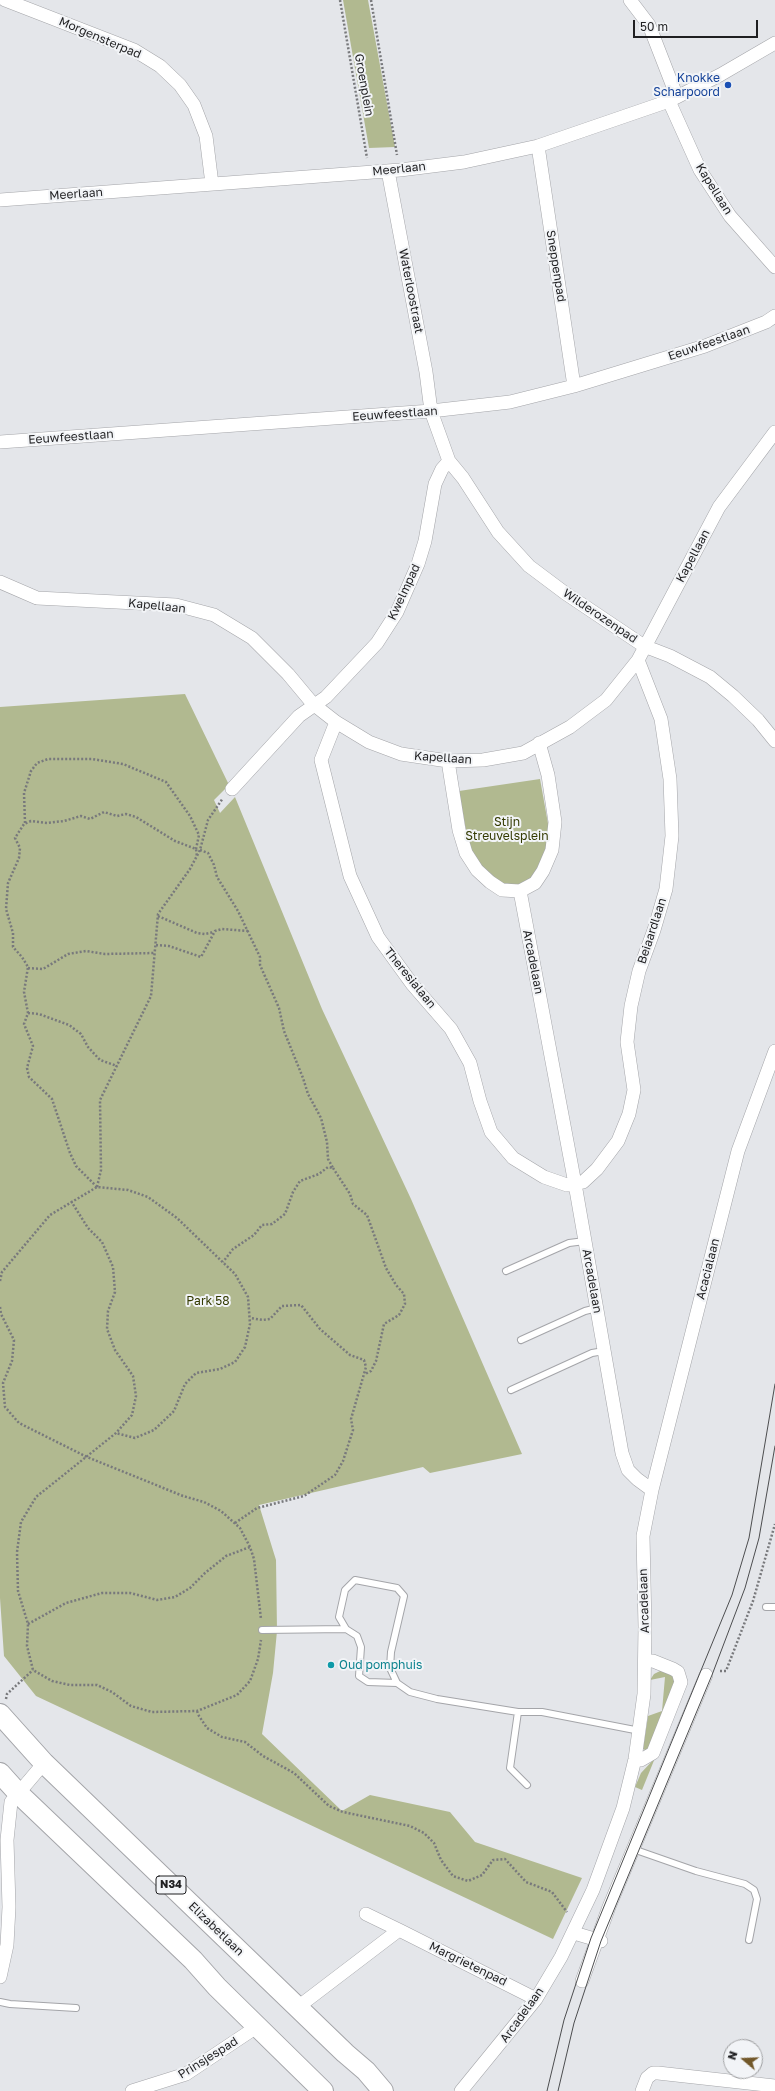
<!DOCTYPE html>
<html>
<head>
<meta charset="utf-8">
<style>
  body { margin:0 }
  #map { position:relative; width:775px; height:2091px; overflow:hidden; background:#e4e6ea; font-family:"Golos Text",sans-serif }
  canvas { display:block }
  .north { position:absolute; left:723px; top:2039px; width:40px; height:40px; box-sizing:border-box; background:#f2f4f7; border:1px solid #9e9fa1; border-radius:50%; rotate:289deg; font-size:11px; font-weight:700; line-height:16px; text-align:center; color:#1f1f21 }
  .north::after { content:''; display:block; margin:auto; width:14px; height:18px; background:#72582a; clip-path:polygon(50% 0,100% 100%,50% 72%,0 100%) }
  .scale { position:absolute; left:633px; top:20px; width:125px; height:18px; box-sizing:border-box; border:2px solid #1f1f21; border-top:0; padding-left:5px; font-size:12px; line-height:14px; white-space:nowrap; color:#1f1f21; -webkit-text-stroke:3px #f2f4f7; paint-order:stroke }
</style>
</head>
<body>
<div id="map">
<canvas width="775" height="2091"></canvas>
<div class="north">N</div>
<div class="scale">50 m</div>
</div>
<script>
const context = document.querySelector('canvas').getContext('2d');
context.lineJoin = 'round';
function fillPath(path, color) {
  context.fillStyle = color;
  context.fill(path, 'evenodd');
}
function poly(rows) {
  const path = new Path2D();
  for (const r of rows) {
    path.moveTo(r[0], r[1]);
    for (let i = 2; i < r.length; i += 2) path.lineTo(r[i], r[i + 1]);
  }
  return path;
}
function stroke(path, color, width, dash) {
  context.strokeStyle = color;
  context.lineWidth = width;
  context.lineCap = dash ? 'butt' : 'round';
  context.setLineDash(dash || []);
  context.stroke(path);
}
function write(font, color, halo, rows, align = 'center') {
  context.font = font + ' "Golos Text",sans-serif';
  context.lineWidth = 4;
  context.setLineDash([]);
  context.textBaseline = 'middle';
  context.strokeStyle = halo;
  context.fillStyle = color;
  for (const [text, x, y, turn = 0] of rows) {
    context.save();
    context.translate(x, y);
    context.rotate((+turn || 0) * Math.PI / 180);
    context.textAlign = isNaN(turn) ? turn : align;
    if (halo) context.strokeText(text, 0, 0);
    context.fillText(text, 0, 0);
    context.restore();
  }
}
const green = poly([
  [343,0,368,0,395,147,369,148],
  [185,694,229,785,214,800,220,813,235,797,322,1009,411,1199,522,1454,430,1473,423,1467,259,1505,276,1560,277,1631,273,1673,262,1734,342,1811,370,1795,450,1812,475,1842,582,1878,553,1939,36,1696,4,1656,0,1598,0,707],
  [540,779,549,829,544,857,532,878,519,885,501,883,482,867,473,854,468,842,459,791],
  [660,1671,667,1671,674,1676,676,1683,647,1751,643,1749,648,1716,662,1711,665,1677,650,1680,654,1674],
  [655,1758,642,1790,635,1787,641,1773]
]);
const path = poly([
  [340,0,367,158],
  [371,0,397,155],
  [25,823,24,793,31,771,37,763,48,759,92,759,123,764,166,782,190,816,199,835,196,849],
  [200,850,208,853,214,865,217,877,238,911,260,957,260,965,279,1008,284,1031,303,1078,308,1094,321,1118,327,1142,328,1159,333,1168,328,1167,319,1174,300,1181,293,1192,285,1214,272,1224,262,1225,254,1235,233,1249,223,1262],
  [158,916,197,933,205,934,214,932],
  [156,945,169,946,201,957,215,931,222,929,248,931],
  [28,968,43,969,68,954,86,951,105,954,155,953],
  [28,1013,39,1014,69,1025,81,1034,88,1047,100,1060,117,1066],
  [333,1168,350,1194,353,1204,367,1215,386,1268,396,1285,404,1294,405,1304,399,1315,384,1324,376,1361,371,1371,365,1374],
  [97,1187,76,1166,70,1153,52,1099,29,1077,27,1068,33,1046,24,1024,28,1013,24,992,28,967,22,957,13,947,13,933,6,909,8,883,19,858,20,848,15,838,24,824,31,821,47,823,64,821,81,816,90,819,104,812,117,816,126,814,136,817,175,841,196,849,197,857],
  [97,1187,101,1170,100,1100,151,996,158,914,190,869,200,850,208,820,223,798],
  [71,1201,88,1228,102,1242,113,1267,115,1292,108,1311,107,1329,115,1350,133,1376,136,1396,132,1415,116,1433,36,1497,21,1522,17,1552,18,1591,28,1624,27,1646,33,1670,52,1681,70,1685,97,1685,112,1692,131,1706,152,1712,197,1711,237,1695,250,1681,258,1659,261,1640],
  [0,1281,2,1272,50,1215,97,1187,128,1190,148,1197,177,1218,235,1274,248,1297,250,1324,245,1347,235,1362,220,1369,196,1373,185,1384,174,1411,154,1430,135,1438,116,1433],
  [0,1307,1,1314,14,1340,12,1361,3,1383,5,1407,19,1423,87,1457,183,1496,204,1502,221,1511,240,1528,250,1547,254,1559,261,1619],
  [235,1523,257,1508,304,1496,335,1475,343,1461,353,1430,351,1419,366,1367,364,1360,350,1355,320,1329,301,1305,282,1306,270,1319,263,1320,250,1318],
  [28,1624,66,1603,102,1593,130,1593,157,1600,175,1597,190,1588,205,1573,226,1556,250,1547],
  [720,1671,726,1671,753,1601,775,1524],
  [6,1699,7,1694,33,1670],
  [197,1711,199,1716,207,1728,222,1737,245,1742,263,1756,294,1773,329,1806,343,1812,410,1826,424,1833,434,1843,441,1860,453,1876,468,1881,482,1875,493,1860,505,1859,526,1882,552,1892,567,1912]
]);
const service = poly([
  [506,1271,569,1243,585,1241],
  [521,1340,585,1311,597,1308],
  [511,1390,592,1353,604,1351],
  [766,1607,775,1607],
  [262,1630,346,1629],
  [397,1683,368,1682,359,1676,361,1647,357,1636,346,1629,339,1617,345,1590,355,1580,397,1588,404,1596,391,1652,390,1668,397,1683,410,1692,437,1699,518,1712,542,1712,640,1731],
  [518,1712,510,1768,527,1785],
  [633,1849,696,1871,745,1884,754,1890,757,1899,749,1940],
  [0,2002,10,2004,76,2008]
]);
const minor = poly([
  [5,0,134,50,160,66,180,85,194,105,206,136,212,184],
  [630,0,649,25,677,97],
  [669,101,700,170,730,216,775,267],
  [538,146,574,386],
  [388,171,426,372,431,411,449,461,463,478,498,532,529,566,565,593,644,646,670,656,710,677,733,696,758,720,775,741],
  [0,200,400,170,464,162,538,146,669,101,720,75,775,43],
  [0,442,431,411,510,402,574,386,705,346,766,322,775,316],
  [0,582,37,598,176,605,214,615,252,638,288,674,313,704,336,722,369,742,401,754,448,761,483,760,523,753,570,727,606,700,638,660,719,507,775,432],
  [336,722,321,760,350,876,378,937,412,984,451,1029,470,1063,480,1101,491,1132,513,1158,544,1177,567,1185,575,1184,583,1182,597,1169,618,1141,629,1114,634,1090,627,1042,631,1006,639,971,654,930,666,889,672,836,670,779,661,719,638,660],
  [448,761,459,830,466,853,477,870,490,882,502,890,520,891,535,883,543,871,552,850,555,822,548,775,539,743],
  [232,789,299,716,326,697,377,643,397,612,418,564,425,541,435,484,442,469,449,461],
  [520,891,575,1184,622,1453,628,1470,637,1479,652,1490],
  [635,1759,641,1760,653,1753,681,1682,678,1672,673,1669,653,1661,645,1661],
  [366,1914,399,1930],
  [574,1933,601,1941],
  [0,1977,7,1945,9,1907,7,1840,11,1802,44,1763],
  [582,1981,609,1907,706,1675],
  [298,2007,399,1930,536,1999],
  [132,2091,186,2074,258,2026],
  [461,2091,536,1999,561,1957,593,1890,623,1808,635,1759,644,1694,645,1627,643,1536,652,1490,738,1151,775,1051],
  [642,2091,647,2078,653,2073,658,2073,775,2086]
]);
const primary = poly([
  [0,1714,44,1763,345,2053,366,2071,383,2091],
  [0,1773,18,1793,193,1960,217,1987,323,2091]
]);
const tram = poly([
  [547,2091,564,2020,591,1938,732,1595,749,1538,775,1384],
  [558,2091,574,2023,601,1941,712,1675,745,1588,759,1538,775,1446]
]);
const markers = [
  [728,85,4,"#1a4fb4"],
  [331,1665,4,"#0f9aa8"]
];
const shields = [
  [171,1885,30]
];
const shieldNames = [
  ["N34",171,1885]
];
const streetNames = [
  ["Morgensterpad",100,38,23],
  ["Groenplein",364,85,80],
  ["Meerlaan",399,169,-6],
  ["Kapellaan",714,189,58],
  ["Meerlaan",76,194,-4],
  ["Sneppenpad",556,266,81],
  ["Waterloostraat",411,291,79],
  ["Eeuwfeestlaan",709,343,-19],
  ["Eeuwfeestlaan",395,414,-4],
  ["Eeuwfeestlaan",71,437,-4],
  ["Kapellaan",693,556,-62],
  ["Kwelmpad",404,592,-65],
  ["Kapellaan",157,606,6],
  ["Wilderozenpad",600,616,34],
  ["Kapellaan",443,758,4],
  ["Beiaardlaan",652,931,-72],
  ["Arcadelaan",533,962,79],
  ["Theresialaan",410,978,51],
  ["Acacialaan",708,1269,-76],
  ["Arcadelaan",592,1281,80],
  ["Arcadelaan",644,1601,-92],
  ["Elizabetlaan",216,1929,44],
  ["Margrietenpad",468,1964,26],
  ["Arcadelaan",522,2015,-54],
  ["Prinsjespad",208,2058,-32]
];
const transitNames = [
  ["Knokke",720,78],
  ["Scharpoord",720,92]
];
const parkNames = [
  ["Stijn",507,822],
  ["Streuvelsplein",507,836],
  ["Park 58",208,1301]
];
const cultureNames = [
  ["Oud pomphuis",339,1665]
];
fillPath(green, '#b1b990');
stroke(service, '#a4a5a9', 8);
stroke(minor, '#a4a5a9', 14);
stroke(primary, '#a4a5a9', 22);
stroke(path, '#78797c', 2.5, [2, 2]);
stroke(service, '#fff', 6);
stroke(minor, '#fff', 13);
stroke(primary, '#fff', 20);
stroke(tram, '#4c4d4f', 1);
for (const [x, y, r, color] of markers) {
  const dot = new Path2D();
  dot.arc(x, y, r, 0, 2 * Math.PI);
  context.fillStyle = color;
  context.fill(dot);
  stroke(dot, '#f2f4f7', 1.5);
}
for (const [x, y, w] of shields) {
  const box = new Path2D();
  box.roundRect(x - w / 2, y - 9, w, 18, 3);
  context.fillStyle = '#f2f4f7';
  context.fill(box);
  stroke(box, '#1f1f21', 1);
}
write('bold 11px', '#1f1f21', null, shieldNames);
write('12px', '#1f1f21', '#f2f4f7', streetNames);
write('12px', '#164399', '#f2f4f7', transitNames, 'right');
write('12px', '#333a01', '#f2f4f7', parkNames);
write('12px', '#0d838f', '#f2f4f7', cultureNames, 'left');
</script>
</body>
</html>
